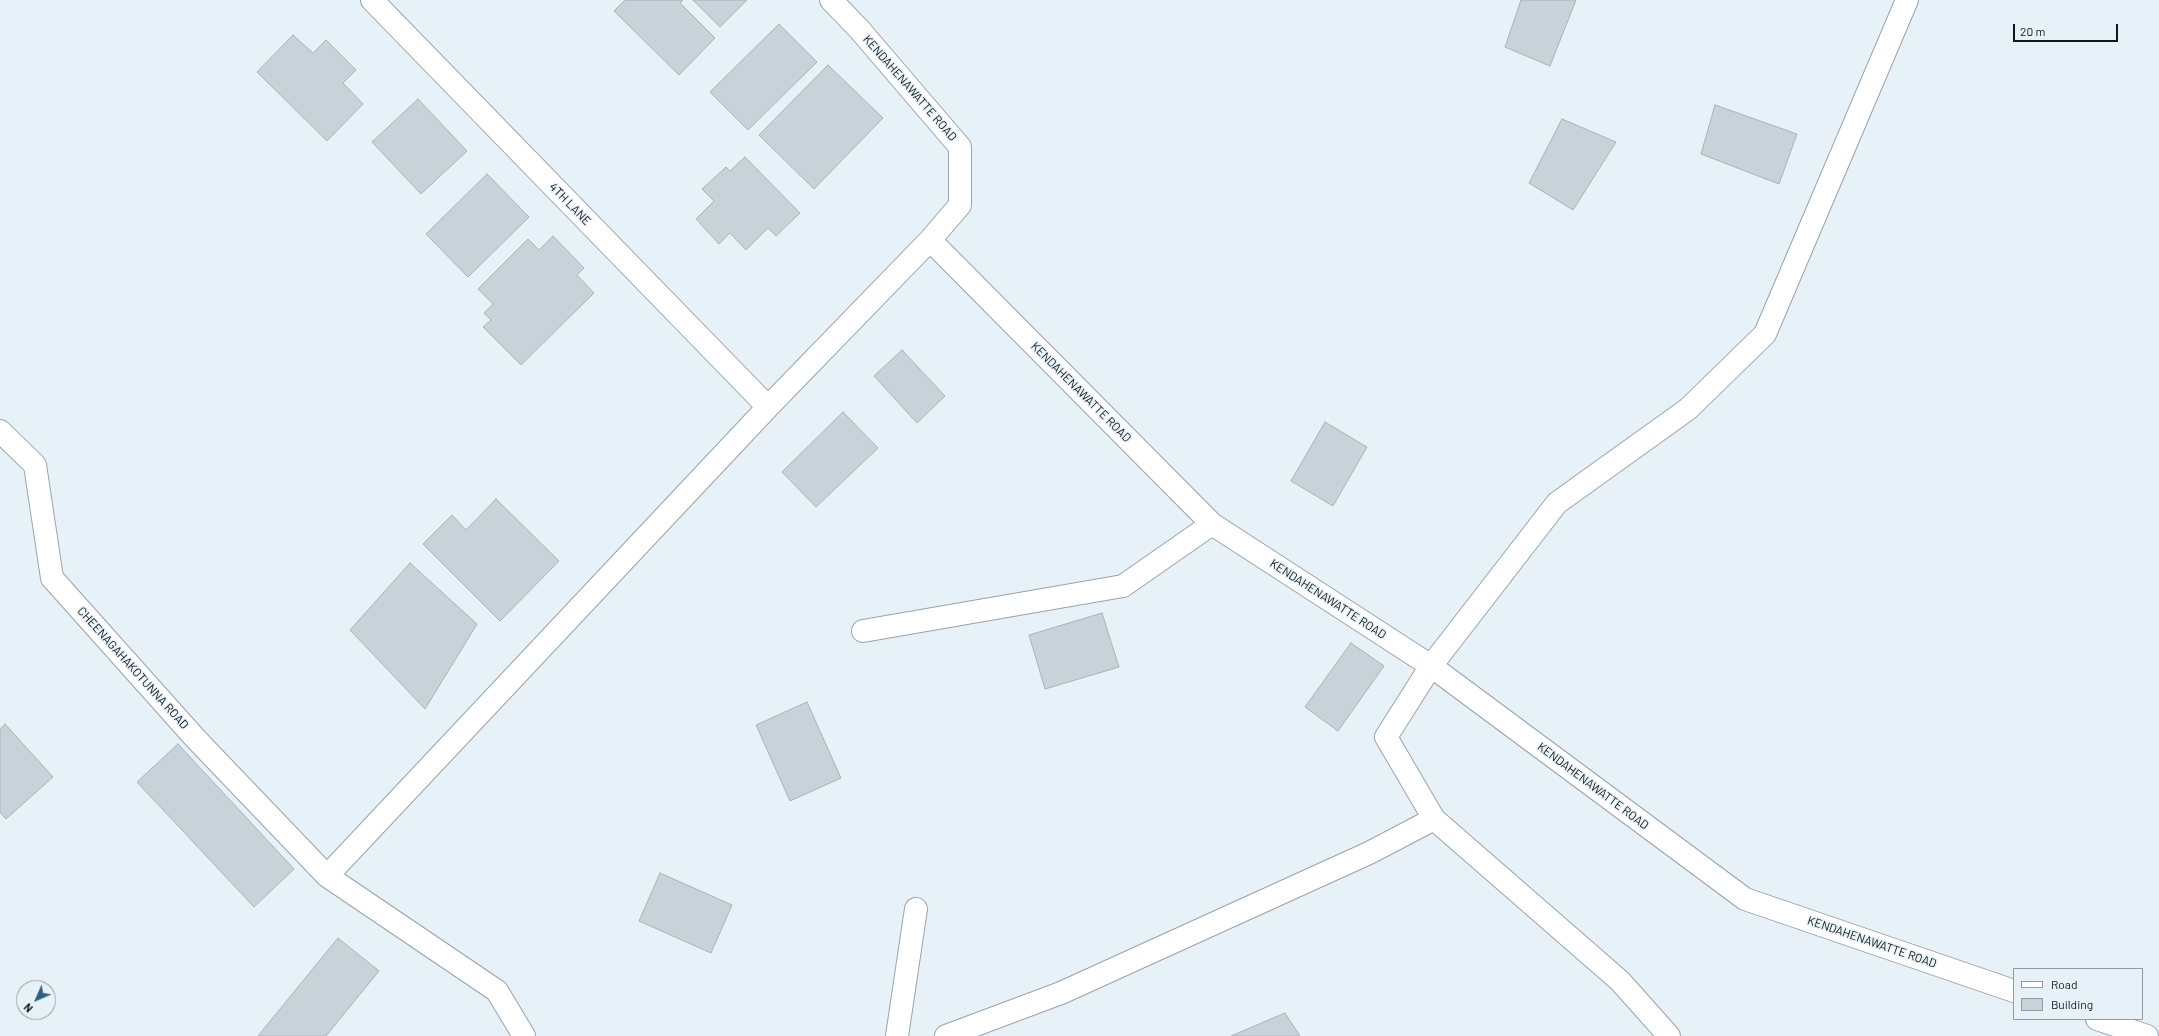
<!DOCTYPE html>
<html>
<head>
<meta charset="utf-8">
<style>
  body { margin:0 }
  #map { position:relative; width:2159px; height:1036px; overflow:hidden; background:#e7f2f8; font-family:Barlow,sans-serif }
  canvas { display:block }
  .legend { position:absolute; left:2013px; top:968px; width:130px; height:52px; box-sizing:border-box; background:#e7f2f8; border:1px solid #939ba0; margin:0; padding:5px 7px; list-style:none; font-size:12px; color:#15181b }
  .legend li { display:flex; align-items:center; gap:8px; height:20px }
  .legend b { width:20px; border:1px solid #939ba0 }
  .north { position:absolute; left:16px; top:980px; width:40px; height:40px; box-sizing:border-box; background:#e7f2f8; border:1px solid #939ba0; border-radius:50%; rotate:225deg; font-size:11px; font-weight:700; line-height:16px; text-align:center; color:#15181b }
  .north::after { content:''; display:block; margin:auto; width:14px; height:18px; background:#2b627c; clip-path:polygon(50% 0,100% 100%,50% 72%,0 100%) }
  .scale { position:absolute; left:2013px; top:24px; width:105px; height:18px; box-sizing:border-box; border:2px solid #15181b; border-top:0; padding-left:5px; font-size:12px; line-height:14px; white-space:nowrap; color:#15181b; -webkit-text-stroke:3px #e7f2f8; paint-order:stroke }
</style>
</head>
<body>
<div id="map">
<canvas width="2159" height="1036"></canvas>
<ul class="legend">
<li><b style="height:5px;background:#fff"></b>Road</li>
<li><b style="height:11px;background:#c8d3d9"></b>Building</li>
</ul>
<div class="north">N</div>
<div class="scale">20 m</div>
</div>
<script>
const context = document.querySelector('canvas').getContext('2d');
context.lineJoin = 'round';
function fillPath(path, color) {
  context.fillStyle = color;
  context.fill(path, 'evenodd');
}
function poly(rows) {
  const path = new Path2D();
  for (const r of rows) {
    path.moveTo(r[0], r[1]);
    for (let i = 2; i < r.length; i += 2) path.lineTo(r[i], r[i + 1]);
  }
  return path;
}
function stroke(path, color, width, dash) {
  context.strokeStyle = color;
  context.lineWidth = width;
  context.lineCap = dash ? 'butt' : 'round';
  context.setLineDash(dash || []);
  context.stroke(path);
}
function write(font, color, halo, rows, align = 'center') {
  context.font = font + ' Barlow,sans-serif';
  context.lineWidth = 3;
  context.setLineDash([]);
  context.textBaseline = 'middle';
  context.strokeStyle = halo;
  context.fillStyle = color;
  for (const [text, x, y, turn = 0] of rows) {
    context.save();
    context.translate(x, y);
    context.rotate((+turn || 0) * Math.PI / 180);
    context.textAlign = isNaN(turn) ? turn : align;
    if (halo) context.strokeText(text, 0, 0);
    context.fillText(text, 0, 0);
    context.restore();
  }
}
const building = poly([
  [625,0,683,0,680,3,715,38,679,75,614,11,625,0],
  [693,0,747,0,720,27,693,0],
  [1521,0,1576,0,1550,66,1505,47,1521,0],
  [779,24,817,62,748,130,710,92,779,24],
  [293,35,313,53,326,40,356,70,343,83,363,104,327,141,257,72,293,35],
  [828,65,883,118,814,189,759,135,828,65],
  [418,99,467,151,421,194,372,142,418,99],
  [1715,105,1797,134,1779,184,1701,154,1715,105],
  [1562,119,1616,142,1573,210,1529,183,1562,119],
  [745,157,800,213,776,236,768,228,746,250,730,233,719,244,696,219,714,201,702,189,726,167,730,171,745,157],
  [487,174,529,217,468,277,426,234,487,174],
  [553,236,584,268,577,275,594,293,521,365,483,327,491,320,484,313,493,304,478,289,528,239,539,250,553,236],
  [902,350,945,396,917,423,874,376,902,350],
  [843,412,878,448,816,507,782,472,843,412],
  [1325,422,1367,447,1333,506,1291,481,1325,422],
  [496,499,559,561,500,621,423,544,452,515,466,530,496,499],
  [410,563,477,624,425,709,350,630,410,563],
  [1102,613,1119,667,1045,689,1029,635,1102,613],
  [1351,643,1384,666,1338,731,1305,707,1351,643],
  [807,702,841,778,790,801,756,725,807,702],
  [5,724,53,777,6,819,0,812,0,729,5,724],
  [178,744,294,869,254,907,137,782,178,744],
  [660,873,732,905,711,953,639,921,660,873],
  [338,938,379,971,326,1036,258,1036,338,938],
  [1285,1013,1300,1036,1231,1036,1285,1013]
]);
const street = poly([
  [372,0,768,407],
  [831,0,859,29,960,147,960,205,930,240,1212,524,1431,666,1745,899,2014,991],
  [0,431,35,465,52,578,195,738,327,876,497,991,524,1036],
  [863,631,1123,586,1212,524],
  [327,876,768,407,930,240],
  [2097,1019,2147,1036],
  [897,1036,916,909],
  [946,1036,1061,993,1369,853,1434,819],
  [1669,1036,1620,981,1434,819,1386,737,1431,666,1557,503,1688,409,1765,334,1907,0]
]);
const streetNames = [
  ["KENDAHENAWATTE ROAD",910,88,49],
  ["4TH LANE",570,204,46],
  ["KENDAHENAWATTE ROAD",1081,392,45],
  ["KENDAHENAWATTE ROAD",1328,599,33],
  ["CHEENAGAHAKOTUNNA ROAD",133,668,48],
  ["KENDAHENAWATTE ROAD",1593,786,37],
  ["KENDAHENAWATTE ROAD",1872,942,19]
];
fillPath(building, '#c8d3d9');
stroke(building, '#a8b2b8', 1);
stroke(street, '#99a3a8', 24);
stroke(street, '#fff', 22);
write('12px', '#15181b', '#e7f2f8', streetNames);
</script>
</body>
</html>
